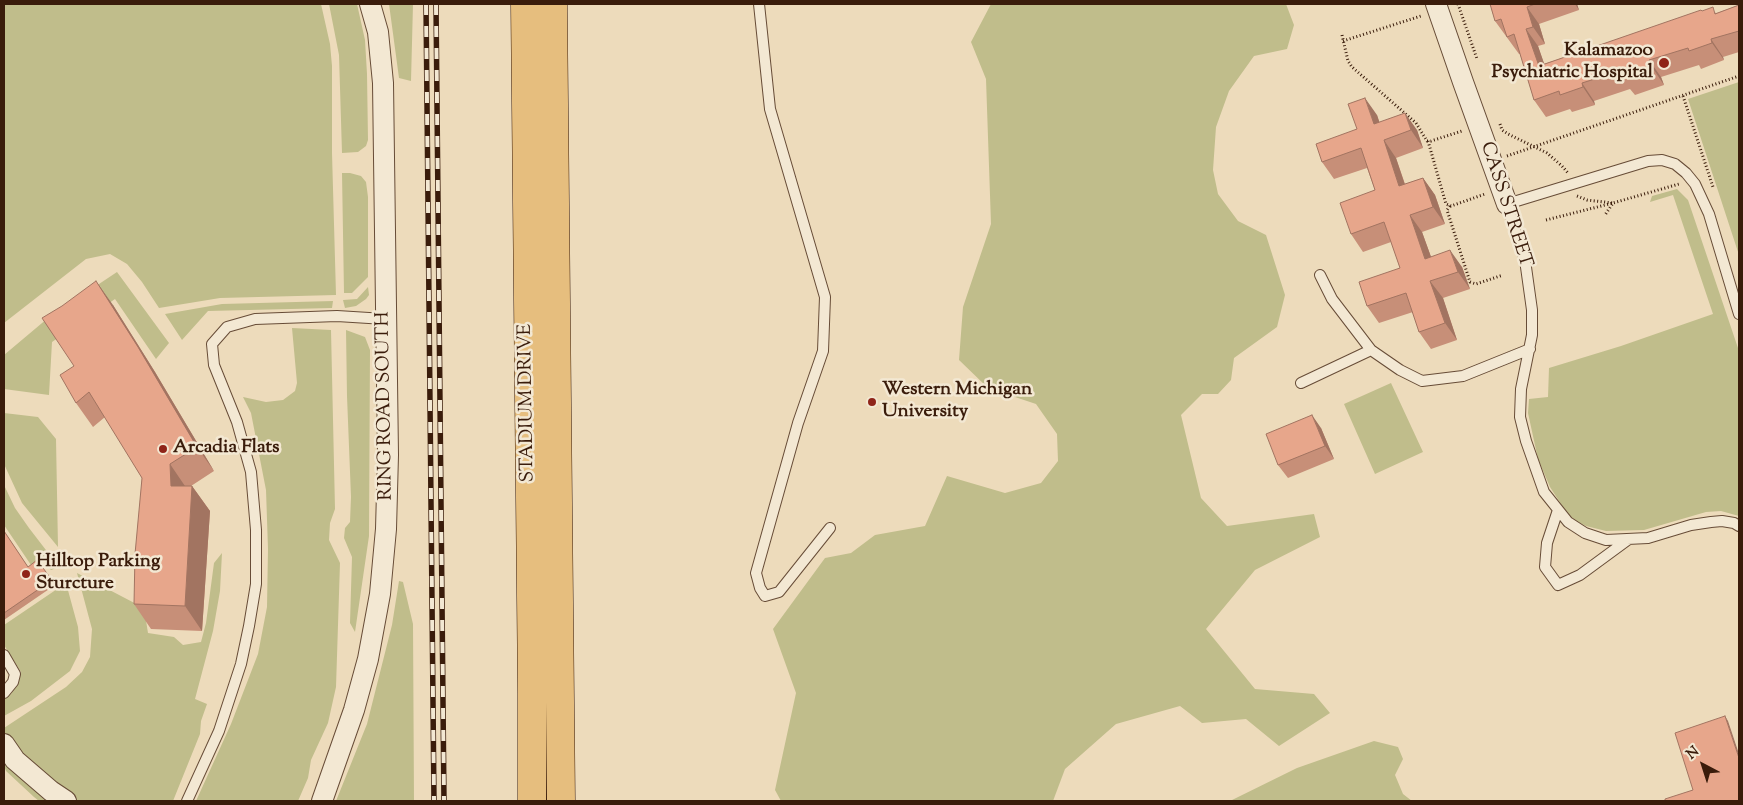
<!DOCTYPE html>
<html>
<head>
<meta charset="utf-8">
<style>
  body { margin:0 }
  #map { position:relative; width:1743px; height:805px; overflow:hidden; background:#eddbbb; font-family:"Sorts Mill Goudy",serif }
  canvas { display:block }
  .frame { position:absolute; inset:0; border:5px solid #3a1c0b; pointer-events:none }
  .north { position:absolute; left:1678px; top:740px; width:50px; height:50px; -webkit-text-stroke:4px #f3e8d3; paint-order:stroke; rotate:320deg; font-size:14px; font-weight:700; line-height:20px; text-align:center; color:#3a1c0b }
  .north::after { content:''; display:block; margin:auto; width:18px; height:22px; background:#3a1c0b; clip-path:polygon(50% 0,100% 100%,50% 72%,0 100%) }
</style>
</head>
<body>
<div id="map">
<canvas width="1743" height="805"></canvas>
<div class="frame"></div>
<div class="north">N</div>
</div>
<script>
const context = document.querySelector('canvas').getContext('2d');
context.lineJoin = 'round';
function fillPath(path, color) {
  context.fillStyle = color;
  context.fill(path, 'evenodd');
}
function poly(rows) {
  const path = new Path2D();
  for (const r of rows) {
    path.moveTo(r[0], r[1]);
    for (let i = 2; i < r.length; i += 2) path.lineTo(r[i], r[i + 1]);
  }
  return path;
}
function stroke(path, color, width, dash) {
  context.strokeStyle = color;
  context.lineWidth = width;
  context.lineCap = dash ? 'butt' : 'round';
  context.setLineDash(dash || []);
  context.stroke(path);
}
function write(font, color, halo, rows, align = 'center') {
  context.font = font + ' "Sorts Mill Goudy",serif';
  context.lineWidth = 5;
  context.setLineDash([]);
  context.textBaseline = 'middle';
  context.strokeStyle = halo;
  context.fillStyle = color;
  for (const [text, x, y, turn = 0] of rows) {
    context.save();
    context.translate(x, y);
    context.rotate((+turn || 0) * Math.PI / 180);
    context.textAlign = isNaN(turn) ? turn : align;
    if (halo) context.strokeText(text, 0, 0);
    context.fillText(text, 0, 0);
    context.restore();
  }
}
const green = poly([
  [4,4,321,4,330,44,332,66,332,153,336,295,220,298,159,308,142,282,127,264,110,254,86,259,4,323],
  [329,4,357,4,365,40,367,74,368,140,366,146,358,152,342,153,339,55],
  [389,4,413,4,411,81,399,78],
  [991,4,1286,4,1294,25,1287,49,1254,56,1229,91,1216,127,1213,170,1218,194,1238,221,1266,235,1285,295,1277,327,1234,358,1231,380,1218,394,1202,394,1181,415,1201,498,1227,526,1314,514,1320,537,1255,570,1206,629,1255,689,1314,694,1330,713,1279,746,1246,719,1202,723,1180,706,1116,724,1065,769,1053,801,781,801,775,790,796,693,773,629,825,558,851,553,875,535,925,526,947,476,1005,493,1041,483,1058,461,1057,434,1036,404,988,388,959,360,963,307,991,224,986,79,971,42],
  [1739,82,1739,255,1688,99],
  [342,173,350,173,361,176,366,182,368,197,368,277,352,293,344,293],
  [1677,189,1688,200,1739,351,1739,516,1721,511,1706,512,1644,530,1606,531,1586,526,1570,518,1550,487,1538,459,1528,413,1529,399,1548,397,1549,368,1621,346,1713,314,1673,195,1650,202,1652,196],
  [117,272,169,343,156,359,115,299,52,342,49,395,4,389,4,355,48,318],
  [368,287,369,295,366,299,356,306,345,308,343,300,357,299],
  [333,301,332,308,208,311,182,340,165,314,222,304],
  [292,328,331,330,335,509,330,523,329,540,340,563,336,687,328,723,311,760,308,778,298,801,196,801,231,724,258,654,267,607,268,549,266,490,251,413,243,397,266,402,283,400,295,391,297,383],
  [346,330,365,337,370,350,369,536,355,632,350,623,352,557,344,538,345,528,350,522,351,497,347,396],
  [1391,383,1423,452,1375,474,1344,404],
  [4,413,38,417,56,439,58,547,22,503,4,464],
  [4,485,15,508,29,528,59,567,51,570,41,559,31,565,4,525],
  [222,553,220,591,213,631,195,699,207,704,201,721,200,734,173,801,39,801,34,797,6,771,4,766,4,728,66,687,82,672,90,657,92,629,77,573,144,608,148,633,174,637,183,645,201,642,206,623,214,563],
  [399,581,403,582,413,624,414,801,336,801,367,724,392,625],
  [66,583,78,627,80,651,70,671,31,701,4,716,4,699,11,694,19,680,21,672,4,645,4,625],
  [1374,741,1398,747,1403,759,1395,775,1403,794,1412,801,1230,801,1297,768]
]);
const path = poly([
  [1458,4,1477,59],
  [1342,35,1348,61,1352,67,1416,123,1427,141,1431,141,1462,131],
  [1343,41,1421,16],
  [1683,96,1713,187],
  [1500,124,1502,130,1508,134,1547,153,1562,166,1568,173],
  [1428,141,1446,204,1451,206,1485,194],
  [1507,156,1739,76],
  [1577,196,1587,200,1613,203,1605,215],
  [1450,206,1447,210,1470,282,1476,284,1503,275],
  [1546,220,1613,203,1679,184]
]);
const lane = poly([
  [759,4,770,109,825,297,823,351,798,423,756,573,760,588,765,596,779,592,830,528],
  [1320,275,1332,299,1371,350,1400,370,1422,381,1463,376,1530,349],
  [1739,314,1709,214,1695,184,1686,173,1675,164,1662,160,1648,161,1507,204,1525,260,1532,310,1532,335,1521,389,1520,417,1526,441,1544,492,1568,522,1585,533,1606,540,1648,538,1691,525,1711,522,1722,521,1734,523,1739,526],
  [1301,383,1371,350],
  [1558,510,1547,543,1545,567,1558,585,1580,575,1629,539],
  [4,655,15,674,13,682,4,693],
  [187,801,219,731,241,664,249,626,256,584,256,530,251,472,237,422,214,365,212,344,227,327,255,319,337,316,385,319]
]);
const street = poly([
  [1436,4,1463,82,1507,204],
  [4,744,15,760,51,791,66,801],
  [322,801,354,710,368,659,380,594,386,529,388,455,383,83,378,32,370,4]
]);
const primary = poly([
  [525,4,532,693,532,801],
  [553,4,561,801]
]);
const rail = poly([
  [426,4,434,801],
  [436,4,444,801]
]);
const wall = poly([
  [1490,4,1577,4,1579,10,1539,24,1545,44,1538,46,1544,64,1703,11,1717,13,1739,5,1739,52,1723,57,1724,60,1701,69,1699,65,1661,77,1664,85,1635,95,1630,89,1594,101,1595,105,1572,112,1570,109,1546,117,1534,100,1520,54,1519,54,1495,21],
  [1377,115,1379,122,1417,130,1423,148,1396,158,1405,184,1423,178,1435,195,1445,224,1422,232,1431,257,1462,267,1470,289,1443,298,1457,340,1431,349,1419,332,1413,312,1379,323,1367,306,1400,268,1391,242,1363,252,1351,234,1375,190,1367,168,1334,179,1322,162,1357,129],
  [113,305,155,372,214,471,191,486,192,486,210,511,202,631,151,629,134,604,142,478,105,417,93,427,76,403,74,366],
  [1321,428,1334,459,1288,478,1278,465],
  [4,531,28,567,37,560,55,585,4,620]
]);
const shadedWall = poly([
  [1575,4,1577,4,1579,10],
  [1527,7,1539,24,1545,44,1533,27],
  [1526,29,1538,46,1551,83,1539,66],
  [1711,39,1723,57,1724,60,1712,43],
  [1649,60,1661,77,1664,85,1652,67],
  [1582,83,1594,101,1595,105,1583,87],
  [1365,98,1377,115,1386,141,1374,124],
  [1405,113,1417,130,1423,148,1411,130],
  [1384,140,1396,158,1411,203,1399,186],
  [1423,178,1435,195,1445,224,1433,207],
  [1410,215,1422,232,1438,276,1425,259],
  [1450,250,1462,267,1470,289,1458,272],
  [96,281,113,305,155,372,214,471,197,447],
  [1430,281,1443,298,1457,340,1445,323],
  [1312,415,1321,428,1334,459,1325,446],
  [170,464,187,489,171,486],
  [192,486,210,511,202,631,185,606],
  [1725,716,1728,721,1739,754,1739,758]
]);
const building = poly([
  [1490,4,1535,4,1527,7,1533,27,1526,29,1539,66,1701,10,1702,11,1713,7,1715,14,1739,5,1739,31,1711,39,1712,43,1689,51,1688,48,1649,60,1652,67,1623,78,1620,71,1582,83,1583,87,1560,95,1559,91,1534,100,1514,34,1507,37,1501,19,1495,21,1490,4],
  [1365,98,1374,124,1405,113,1411,130,1384,140,1399,186,1423,178,1433,207,1410,215,1425,259,1450,250,1458,272,1430,281,1445,323,1419,332,1406,293,1367,306,1359,282,1400,268,1384,222,1351,234,1340,203,1375,190,1361,148,1322,162,1316,144,1357,129,1348,104,1365,98],
  [96,281,138,347,197,447,170,464,171,486,192,486,185,606,134,604,135,554,142,478,89,392,76,403,60,375,74,366,42,318,62,306,96,281],
  [1312,415,1325,446,1278,465,1266,434,1312,415],
  [4,531,28,567,37,560,52,580,4,613,4,531],
  [1725,716,1739,758,1739,801,1665,801,1665,799,1693,790,1675,733,1725,716]
]);
const markers = [
  [1664,63,6,"#8f2418"],
  [872,402,5,"#8f2418"],
  [163,449,5,"#8f2418"],
  [26,574,5,"#8f2418"]
];
const poiNames = [
  ["Kalamazoo",1653,52,"right"],
  ["Psychiatric Hospital",1653,74,"right"],
  ["Western Michigan",882,391],
  ["University",882,413],
  ["Arcadia Flats",173,449],
  ["Hilltop Parking",36,563],
  ["Sturcture",36,585]
];
const streetNames = [
  ["CASS STREET",1505,205,72],
  ["STADIUM DRIVE",528,403,-91],
  ["RING ROAD SOUTH",386,406,-91]
];
fillPath(green, '#c0bd8b');
stroke(lane, '#674c37', 12);
stroke(street, '#674c37', 22);
stroke(primary, '#3a1c0b', 29);
stroke(path, '#3a1c0b', 3, [1, 2.5]);
stroke(lane, '#f3e8d3', 10);
stroke(street, '#f3e8d3', 20);
stroke(primary, '#e6be7e', 28);
stroke(rail, '#3a1c0b', 5.5);
stroke(rail, '#f3e8d3', 4, [11]);
fillPath(wall, '#c78f78');
fillPath(shadedWall, '#a27461');
fillPath(building, '#e7a68b');
stroke(building, '#a27461', 1);
for (const [x, y, r, color] of markers) {
  const dot = new Path2D();
  dot.arc(x, y, r, 0, 2 * Math.PI);
  context.fillStyle = color;
  context.fill(dot);
  stroke(dot, '#f3e8d3', 2);
}
write('bold 19px', '#3a1c0b', '#f3e8d3', poiNames, 'left');
write('19px', '#3a1c0b', '#f3e8d3', streetNames);
</script>
</body>
</html>
